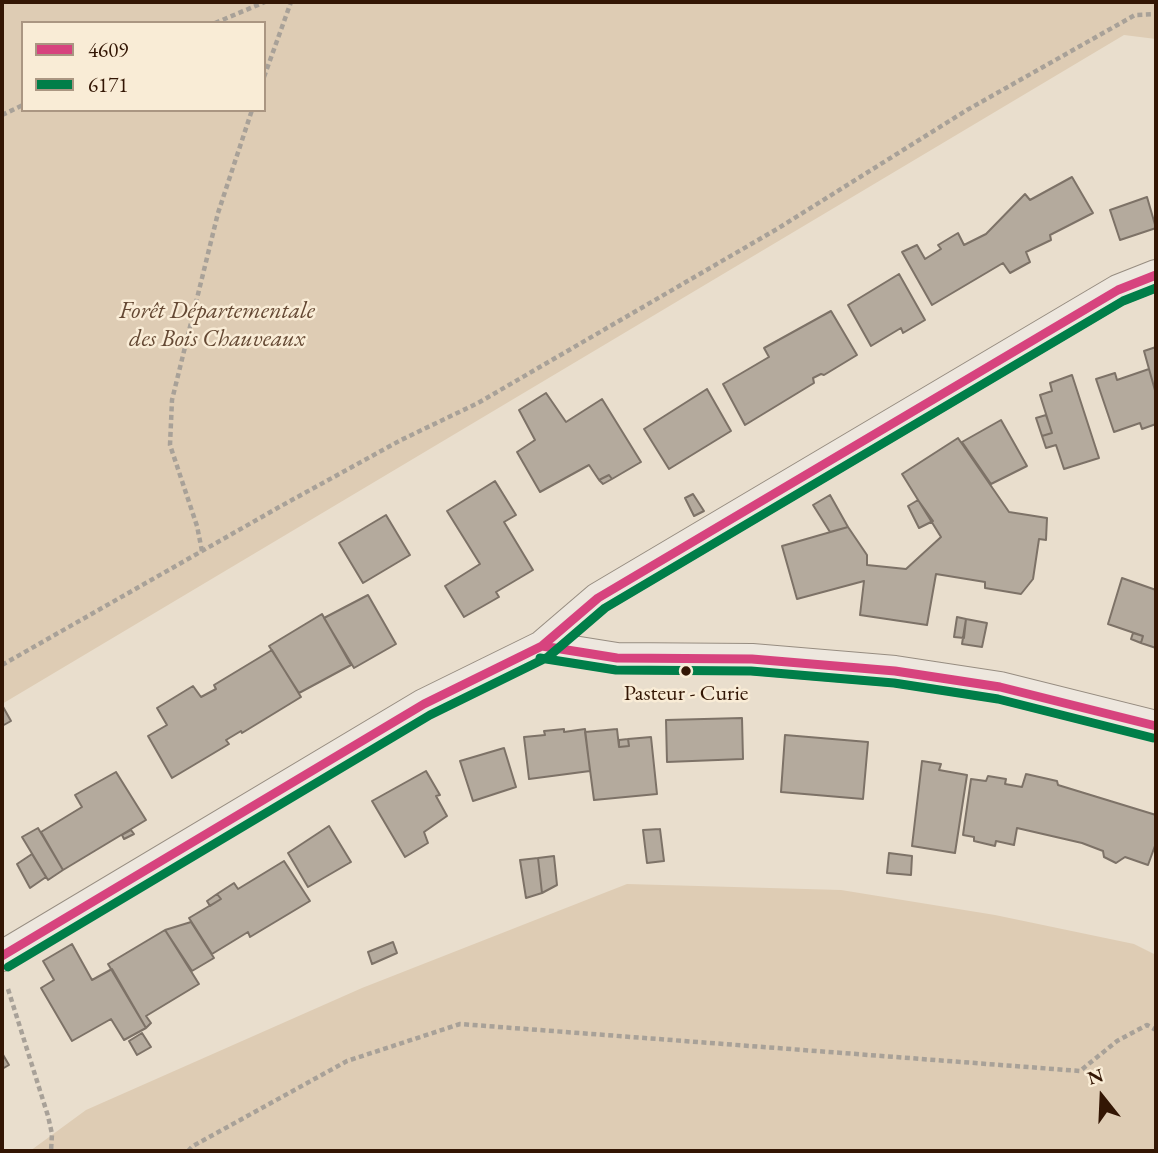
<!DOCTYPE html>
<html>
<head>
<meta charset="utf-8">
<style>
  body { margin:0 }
  #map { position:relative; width:1158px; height:1153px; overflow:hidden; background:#e9decd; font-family:"EB Garamond",serif }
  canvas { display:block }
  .frame { position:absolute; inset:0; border:4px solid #331604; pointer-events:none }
  .legend { position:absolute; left:21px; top:21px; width:245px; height:91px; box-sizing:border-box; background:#f9ecd6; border:2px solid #aa9682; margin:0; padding:9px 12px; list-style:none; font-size:21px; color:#331604 }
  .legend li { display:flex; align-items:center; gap:14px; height:35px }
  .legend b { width:35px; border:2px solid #aa9682 }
  .north { position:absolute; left:1067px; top:1062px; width:70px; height:70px; -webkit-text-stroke:5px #f9ecd6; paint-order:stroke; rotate:342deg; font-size:19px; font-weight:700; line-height:28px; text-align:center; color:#331604 }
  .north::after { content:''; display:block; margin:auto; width:24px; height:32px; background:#331604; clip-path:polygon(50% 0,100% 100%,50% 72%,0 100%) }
</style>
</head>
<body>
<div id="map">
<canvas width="1158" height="1153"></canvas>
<div class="frame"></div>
<ul class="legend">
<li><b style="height:9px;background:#d7437e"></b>4609</li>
<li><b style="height:9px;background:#007e49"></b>6171</li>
</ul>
<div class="north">N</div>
</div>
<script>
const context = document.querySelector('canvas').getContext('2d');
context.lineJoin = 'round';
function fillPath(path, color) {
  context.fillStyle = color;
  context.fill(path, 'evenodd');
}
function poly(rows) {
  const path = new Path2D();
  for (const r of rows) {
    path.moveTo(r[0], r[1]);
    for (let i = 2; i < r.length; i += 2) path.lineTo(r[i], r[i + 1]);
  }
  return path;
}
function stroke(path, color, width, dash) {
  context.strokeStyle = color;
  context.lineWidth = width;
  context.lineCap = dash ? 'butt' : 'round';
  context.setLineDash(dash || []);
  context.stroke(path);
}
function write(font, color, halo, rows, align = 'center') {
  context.font = font + ' "EB Garamond",serif';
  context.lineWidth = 5;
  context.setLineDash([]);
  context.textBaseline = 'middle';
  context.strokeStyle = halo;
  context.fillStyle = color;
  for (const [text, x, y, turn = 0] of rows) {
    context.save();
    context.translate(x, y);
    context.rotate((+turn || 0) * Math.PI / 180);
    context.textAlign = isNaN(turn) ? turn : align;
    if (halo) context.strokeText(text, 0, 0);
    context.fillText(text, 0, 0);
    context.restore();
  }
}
const green = poly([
  [2,2,1156,2,1156,39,1124,35,2,704],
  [23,23,264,23,264,110,23,110],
  [627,884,841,890,995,915,1134,944,1156,955,1156,1151,30,1151,86,1110,362,988]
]);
const building = poly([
  [1072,177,1093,213,1050,235,1051,240,1026,252,1030,262,1010,273,1003,263,932,305,902,252,917,245,925,259,941,249,938,245,958,233,964,245,986,234,1025,194,1030,200,1072,177],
  [1147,197,1156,228,1120,240,1110,210,1147,197],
  [899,274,925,320,903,333,901,328,871,346,848,305,899,274],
  [831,311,857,355,824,375,821,374,813,378,814,383,745,425,723,384,769,357,764,348,831,311],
  [1156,347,1156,394,1144,351,1156,347],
  [1149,369,1156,394,1156,424,1142,429,1140,423,1114,432,1096,379,1115,373,1117,380,1149,369],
  [1072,375,1099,458,1064,469,1056,445,1046,448,1042,436,1052,433,1040,395,1052,391,1050,383,1072,375],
  [707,389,731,431,669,469,644,429,707,389],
  [546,393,566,422,602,399,641,462,612,479,609,475,599,480,589,465,540,492,517,452,535,440,519,410,546,393],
  [1046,415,1052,433,1042,436,1036,418,1046,415],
  [1001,420,1027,466,991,484,962,442,1001,420],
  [958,438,1009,512,1047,518,1046,540,1039,539,1033,579,1021,594,985,588,985,582,936,574,927,625,860,615,864,581,797,599,782,546,848,527,867,555,867,565,906,569,941,537,902,474,958,438],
  [609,475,612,479,603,484,599,480,609,475],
  [495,481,516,515,504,522,533,570,496,592,499,597,464,617,445,586,480,564,447,511,495,481],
  [693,494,704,511,694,516,685,498,693,494],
  [830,495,848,527,830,532,813,505,830,495],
  [918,500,933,521,919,528,908,506,918,500],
  [386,515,410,555,363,583,339,543,386,515],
  [1122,578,1156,590,1156,648,1141,643,1143,636,1108,624,1122,578],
  [368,595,396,644,354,668,324,618,368,595],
  [322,614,351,665,299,693,269,646,322,614],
  [957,617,966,619,964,638,954,637,957,617],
  [966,619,987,623,982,647,962,644,966,619],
  [1133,633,1143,636,1141,643,1131,639,1133,633],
  [272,650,301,697,242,733,241,731,226,740,229,744,172,778,148,736,167,725,157,708,193,686,201,697,216,689,214,685,272,650],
  [2,705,11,721,2,726,2,705],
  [742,718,743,759,667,762,666,720,742,718],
  [564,729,564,732,585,729,590,771,529,779,524,737,545,735,544,731,564,729],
  [617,729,619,747,629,746,628,739,651,737,657,794,594,800,585,732,617,729],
  [785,735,868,742,863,799,781,792,785,735],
  [628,739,629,746,619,747,619,740,628,739],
  [504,748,516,787,473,801,460,761,504,748],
  [922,761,941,764,939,770,967,775,955,853,912,846,922,761],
  [426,771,440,795,436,796,447,816,424,832,428,843,405,857,372,801,426,771],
  [116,772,146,820,63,870,41,832,82,807,75,795,116,772],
  [1026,774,1057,781,1058,785,1156,815,1156,843,1148,865,1125,857,1116,863,1104,857,1103,851,1082,843,1017,828,1014,845,996,841,995,846,974,841,974,837,963,835,971,779,986,781,988,776,1006,779,1005,784,1022,787,1026,774],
  [329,826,351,862,308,887,288,853,329,826],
  [38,828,63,870,48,880,22,837,38,828],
  [660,829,664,861,647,863,643,830,660,829],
  [131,830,134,834,124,839,122,835,131,830],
  [889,853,912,856,911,875,887,873,889,853],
  [32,854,46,877,30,888,17,864,32,854],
  [554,856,557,885,542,893,538,858,554,856],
  [538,858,542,893,526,898,520,860,538,858],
  [284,861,310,901,250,937,248,932,212,954,189,918,221,899,217,894,234,883,238,889,284,861],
  [217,894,221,899,210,906,207,901,217,894],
  [191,922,214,958,192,971,165,930,191,922],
  [165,930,199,984,146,1016,151,1023,146,1028,108,964,165,930],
  [393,942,397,953,372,964,368,952,393,942],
  [72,944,92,980,112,969,146,1028,124,1040,111,1019,72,1041,41,988,54,980,43,961,72,944],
  [142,1033,151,1047,137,1055,129,1041,142,1033],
  [2,1053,9,1065,2,1069,2,1053]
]);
const path = poly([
  [215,23,265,2],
  [264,77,291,2],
  [2,115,23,105],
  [202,551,197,526,170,445,172,400,218,213,252,110],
  [2,665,281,506,401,440,478,403,777,229,967,110,1135,15,1156,14],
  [8,989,48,1116,52,1134,51,1151],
  [188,1151,193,1146,347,1061,460,1024,1080,1071,1117,1041,1147,1025,1156,1030]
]);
const street = poly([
  [542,646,617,658,752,659,895,671,1000,687,1156,726],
  [2,956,424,704,542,646,598,598,1074,316,1118,290,1156,275]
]);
const bus1 = poly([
  [542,646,617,658,752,659,895,671,1000,687,1156,726],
  [2,956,424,704,542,646,598,598,1118,290,1156,275]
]);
const bus2 = poly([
  [540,658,616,670,751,671,894,683,998,699,1153,738],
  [8,967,430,715,548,657,605,608,1123,301,1156,288]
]);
const markers = [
  [686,671,6,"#331604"]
];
const busNames = [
  ["Pasteur - Curie",686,694]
];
const parkNames = [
  ["Forêt Départementale",217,311],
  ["des Bois Chauveaux",217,339]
];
fillPath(green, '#deccb4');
fillPath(building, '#b4aa9d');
stroke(building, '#7d7267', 2);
stroke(street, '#978d81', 32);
stroke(path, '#a8a198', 4.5, [5, 3.5]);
stroke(street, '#ede7de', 30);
stroke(bus1, '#d7437e', 9);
stroke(bus2, '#007e49', 9);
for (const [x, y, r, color] of markers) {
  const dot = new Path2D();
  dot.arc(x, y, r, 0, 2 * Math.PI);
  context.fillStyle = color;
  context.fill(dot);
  stroke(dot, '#f9ecd6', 2.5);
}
write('22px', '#331604', '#f9ecd6', busNames);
write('italic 24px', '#644833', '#f9ecd6', parkNames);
</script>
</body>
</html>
